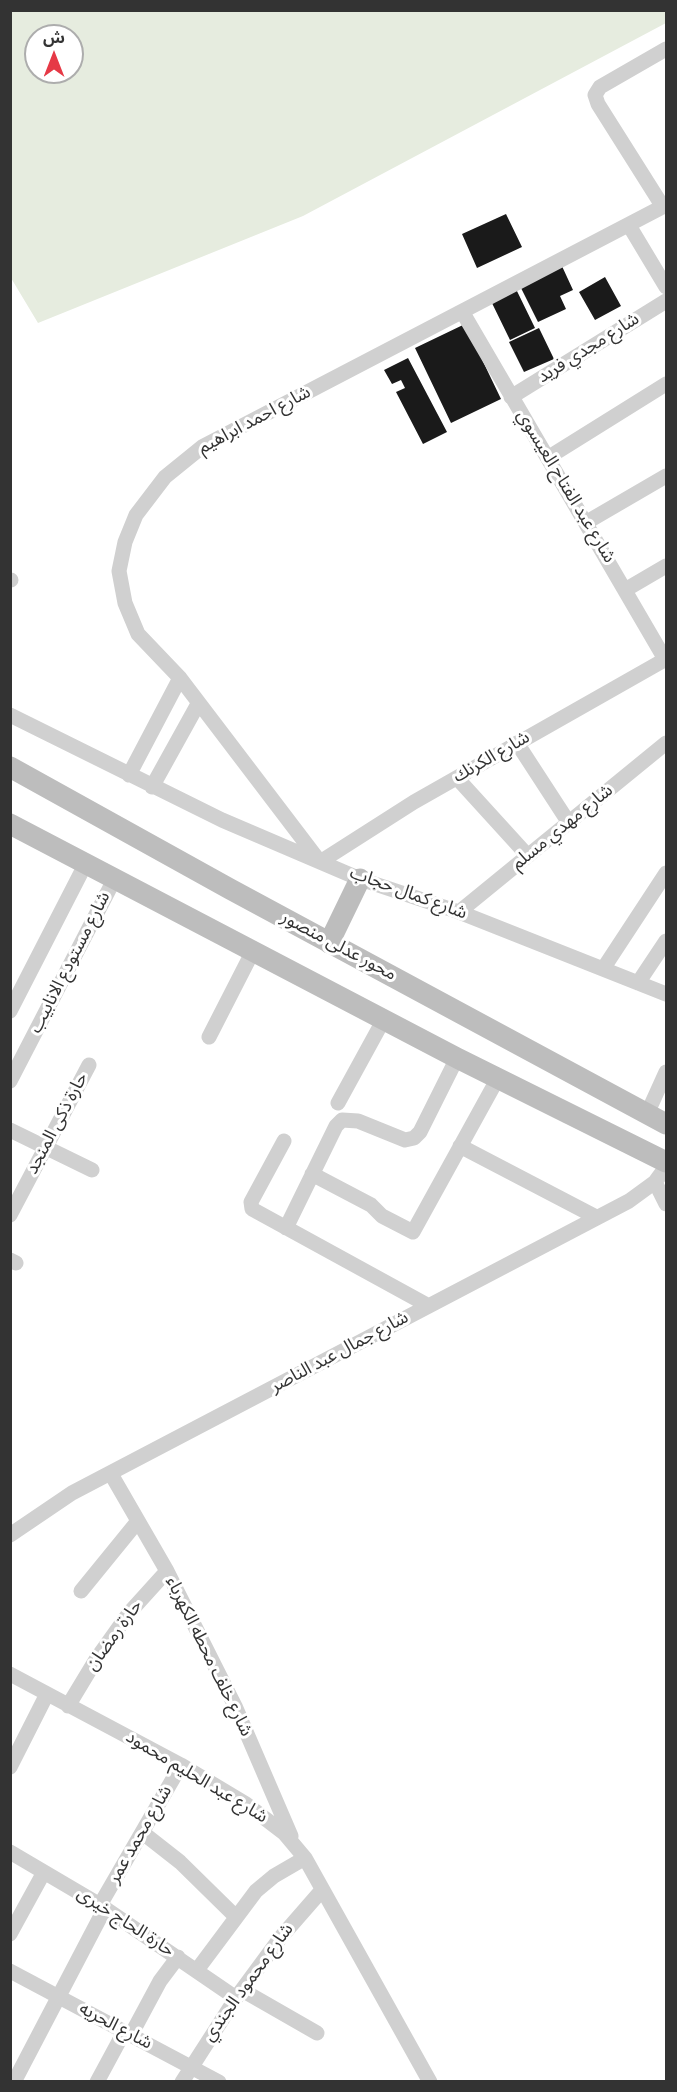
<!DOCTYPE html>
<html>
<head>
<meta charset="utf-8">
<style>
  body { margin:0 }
  #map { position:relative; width:677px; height:2092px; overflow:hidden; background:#fff; font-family:"Source Sans 3","Noto Sans Arabic",sans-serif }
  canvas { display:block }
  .frame { position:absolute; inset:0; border:12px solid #333; pointer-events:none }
  .north { position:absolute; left:24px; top:24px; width:60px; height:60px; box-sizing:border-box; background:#fff; border:2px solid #adadad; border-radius:50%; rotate:0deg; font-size:16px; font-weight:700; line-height:24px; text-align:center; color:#333 }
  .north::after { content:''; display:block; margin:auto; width:21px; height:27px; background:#e63946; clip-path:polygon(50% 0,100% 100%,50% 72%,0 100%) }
</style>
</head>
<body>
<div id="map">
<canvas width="677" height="2092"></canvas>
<div class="frame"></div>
<div class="north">ش</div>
</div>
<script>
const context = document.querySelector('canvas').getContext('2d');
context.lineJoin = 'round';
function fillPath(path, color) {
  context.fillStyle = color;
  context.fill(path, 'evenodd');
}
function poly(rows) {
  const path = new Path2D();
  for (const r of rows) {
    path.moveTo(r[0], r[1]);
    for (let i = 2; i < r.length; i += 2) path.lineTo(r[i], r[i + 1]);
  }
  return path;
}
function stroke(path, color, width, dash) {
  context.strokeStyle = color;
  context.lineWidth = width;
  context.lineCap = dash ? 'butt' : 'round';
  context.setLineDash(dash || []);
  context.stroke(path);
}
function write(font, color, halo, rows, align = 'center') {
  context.font = font + ' "Source Sans 3","Noto Sans Arabic",sans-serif';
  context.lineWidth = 6;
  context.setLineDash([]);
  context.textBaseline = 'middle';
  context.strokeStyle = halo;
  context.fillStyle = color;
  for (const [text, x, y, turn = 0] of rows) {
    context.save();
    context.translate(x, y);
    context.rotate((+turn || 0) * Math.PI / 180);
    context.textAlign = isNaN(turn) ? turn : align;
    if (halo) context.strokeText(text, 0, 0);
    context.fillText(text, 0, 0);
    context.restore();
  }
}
const green = poly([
  [11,10,666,10,666,23,303,216,38,323,11,278],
  [36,36,72,36,72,72,36,72]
]);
const building = poly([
  [506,214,522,247,477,268,462,234],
  [561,264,573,290,560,296,566,309,538,322,519,284],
  [605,277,621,306,595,320,579,292],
  [515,287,535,328,510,340,490,299],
  [465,324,501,399,451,423,415,348],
  [539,328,554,359,524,372,509,342],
  [408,358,447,432,423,444,396,392,405,388,401,380,392,384,384,370]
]);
const street = poly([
  [666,205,202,447,165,477,136,515,125,542,119,571,125,603,138,634,180,678,320,862,414,802,666,659],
  [663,207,598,104,595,95,600,87,666,49],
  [630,227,666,287],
  [463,313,666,661],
  [511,397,666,301],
  [549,457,666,384],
  [587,522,666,476],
  [10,580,11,580],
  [625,590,666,566],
  [10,715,222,820,360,879,459,912,666,994],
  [517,743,569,823],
  [129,775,180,678],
  [457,778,528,856],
  [152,787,198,704],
  [459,912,666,743],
  [603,969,666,873],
  [638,983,666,941],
  [10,1011,86,863],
  [209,1037,253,951],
  [10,1081,115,878],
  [338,1103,384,1019],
  [647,1114,666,1072],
  [10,1130,92,1170],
  [284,1141,251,1202,252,1209,429,1306],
  [460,1146,596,1217],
  [312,1174,371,1205,382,1216,413,1232,498,1078],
  [655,1182,666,1204],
  [10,1215,89,1065],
  [286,1228,336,1126,342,1120,358,1121,405,1140,414,1138,420,1132,457,1058],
  [10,1260,16,1263],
  [111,1474,167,1571,235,1706,291,1836],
  [10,1535,72,1493,629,1201,655,1182,666,1167],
  [81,1591,138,1521],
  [10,1674,181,1765,246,1804,284,1833,305,1858,430,2082],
  [68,1706,97,1658,129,1613,167,1571],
  [10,1767,47,1694],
  [143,1833,180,1862,235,1916],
  [10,1852,100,1905,236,1998],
  [100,1905,181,1765],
  [10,1934,44,1872],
  [197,1970,256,1891,274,1876,305,1858],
  [10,1971,219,2082],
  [242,1990,317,2033],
  [131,2035,160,1981,178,1957],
  [14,2082,105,1908],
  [97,2082,124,2032],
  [182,2082,236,1998,281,1937,322,1890]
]);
const secondary = poly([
  [10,767,230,889,666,1124],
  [10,824,457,1058,666,1162],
  [329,943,360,879]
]);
const streetNames = [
  ["شارع مجدي فريد",589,349,-32],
  ["شارع احمد ابراهيم",255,421,-28],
  ["شارع عبد الفتاح العيسوي",565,487,59],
  ["شارع الكرنك",492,758,-30],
  ["شارع مهدي مسلم",563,828,-39],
  ["شارع كمال حجاب",408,894,20],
  ["محور عدلى منصور",338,947,28],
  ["شارع مستودع الانابيب",71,963,-63],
  ["حارة ذكى المنجد",58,1124,-62],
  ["شارع جمال عبد الناصر",340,1353,-28],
  ["حارة رمضان",115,1636,-54],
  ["شارع خلف محطه الكهرباء",208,1657,64],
  ["شارع عبد الحليم محمود",196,1778,31],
  ["شارع محمد عمر",141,1835,-60],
  ["حارة الحاج خيرى",125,1923,33],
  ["شارع محمود الجندي",249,1983,-54],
  ["شارع الحريه",115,2027,28]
];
fillPath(green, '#e6ecdf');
fillPath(building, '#1a1a1a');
stroke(street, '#d0d0d0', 15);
stroke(secondary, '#bdbdbd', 21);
write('18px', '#333', '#fff', streetNames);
</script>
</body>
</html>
